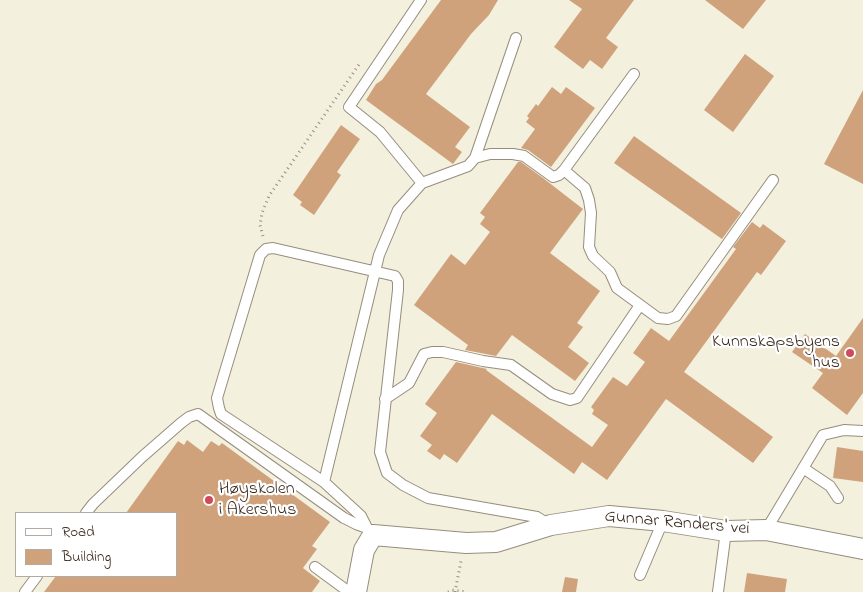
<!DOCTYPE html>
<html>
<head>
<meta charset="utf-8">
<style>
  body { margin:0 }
  #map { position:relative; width:863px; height:592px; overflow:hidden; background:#f3f0de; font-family:"Indie Flower",sans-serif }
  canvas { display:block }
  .legend { position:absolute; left:15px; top:512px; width:162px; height:65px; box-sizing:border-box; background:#fff; border:1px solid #b1aaa5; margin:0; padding:6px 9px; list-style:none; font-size:15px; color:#3b2a1e }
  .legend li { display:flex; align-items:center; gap:10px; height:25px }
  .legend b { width:25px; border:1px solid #b1aaa5 }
</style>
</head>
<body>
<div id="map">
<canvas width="863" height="592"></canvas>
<ul class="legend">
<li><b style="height:6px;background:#fff"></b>Road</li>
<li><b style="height:14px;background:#cfa27c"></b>Building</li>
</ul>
</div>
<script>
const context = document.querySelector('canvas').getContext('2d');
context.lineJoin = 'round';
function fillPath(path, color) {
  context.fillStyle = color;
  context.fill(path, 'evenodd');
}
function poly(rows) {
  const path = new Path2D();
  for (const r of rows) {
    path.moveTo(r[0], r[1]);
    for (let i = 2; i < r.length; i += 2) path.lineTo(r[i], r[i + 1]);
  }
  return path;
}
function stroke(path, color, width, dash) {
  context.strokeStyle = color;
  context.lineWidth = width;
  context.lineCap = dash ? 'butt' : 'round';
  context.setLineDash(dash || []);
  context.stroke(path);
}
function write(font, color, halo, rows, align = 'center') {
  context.font = font + ' "Indie Flower",sans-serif';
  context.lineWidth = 4.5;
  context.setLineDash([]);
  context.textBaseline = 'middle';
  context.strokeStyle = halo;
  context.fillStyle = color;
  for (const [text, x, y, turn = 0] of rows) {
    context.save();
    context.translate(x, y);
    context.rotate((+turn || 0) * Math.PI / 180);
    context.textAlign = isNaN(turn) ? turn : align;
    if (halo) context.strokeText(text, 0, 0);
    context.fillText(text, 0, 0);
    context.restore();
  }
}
const building = poly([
  [441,0,498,0,489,15,471,34,426,94,470,127,455,147,462,152,453,164,366,100,376,84,382,80],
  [569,0,634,0,606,38,618,47,602,69,590,60,583,69,554,47,582,9],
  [705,0,766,0,743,29],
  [745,54,774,76,733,132,704,110],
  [552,87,561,94,566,87,595,108,551,167,528,150,521,148,535,129,526,122,529,118,527,116,536,104,538,106],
  [863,90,863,184,824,164],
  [341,125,360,139,337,172,341,175,314,215,300,205,302,202,293,195],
  [634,136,741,213,722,239,614,163],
  [518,162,521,162,543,178,583,209,550,253,600,291,577,323,583,327,568,347,589,363,575,381,512,335,496,356,465,350,468,345,414,305,451,254,465,265,490,232,480,224,485,217,480,213],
  [752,222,760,228,763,224,786,241,761,275,757,272,684,372,773,437,753,463,666,399,607,480,582,462,574,474,492,414,457,463,444,454,440,460,427,451,432,445,420,436,437,413,425,404,456,362,487,369,486,370,592,447,608,425,592,414,594,410,591,407,613,377,627,386,645,362,633,353,651,328,669,341,736,249,733,247],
  [863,318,863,393,847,415,812,388,823,373,792,352,805,334,836,356],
  [187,440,203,452,211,441,219,446,222,443,330,522,312,546,317,549,303,568,320,581,312,592,44,592,56,576,176,576,176,513,126,513,178,441,184,445],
  [837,447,863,451,863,482,833,478],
  [747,573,787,579,785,592,744,592],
  [565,577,578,579,576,592,562,592]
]);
const path = poly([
  [263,236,260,225,262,213,269,196,360,63],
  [448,592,452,590,467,592],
  [455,592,461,561]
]);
const lane = poly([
  [634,74,564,170,585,188,589,200,591,213,589,247,593,256,610,272,617,288,658,318,668,319,676,316,773,180],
  [475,158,490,154,513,154,524,156,553,177,559,175,564,170],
  [422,183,468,166,475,158,516,38],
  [385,399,409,383,424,354,432,352,443,352,483,361,511,365,552,394,570,400,577,398,640,305],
  [803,468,830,486,838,498],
  [324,482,379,255,398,210,422,183,380,132,349,107,421,0],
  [86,513,93,504,142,457,181,423,189,417,198,414,344,518,356,524,367,528],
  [766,530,823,435,844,430,863,431],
  [373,535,367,528,361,516,324,482,221,414,219,408,217,398,260,255,266,249,273,248,395,276,398,281,398,290,380,452,387,473,403,485,428,498,537,517,550,525],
  [315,567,349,592],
  [640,575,663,521],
  [25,592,37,576],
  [718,592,726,531]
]);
const street = poly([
  [356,592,364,550,373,535,466,543,496,542,551,525,609,516,663,521,726,531,766,530,863,549]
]);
const markers = [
  [850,353,5,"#d1495b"],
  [209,500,5,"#d1495b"]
];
const poiNames = [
  ["Kunnskapsbyens",840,343],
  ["hus",840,364],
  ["Høyskolen",219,490,"left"],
  ["i Akershus",219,511,"left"]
];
const streetNames = [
  ["Gunnar Randers' vei",677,524,5]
];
fillPath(building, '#cfa27c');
stroke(lane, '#978d7e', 12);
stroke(street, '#978d7e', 22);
stroke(path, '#978d7e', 3, [1, 4]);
stroke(lane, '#fff', 10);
stroke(street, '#fff', 20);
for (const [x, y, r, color] of markers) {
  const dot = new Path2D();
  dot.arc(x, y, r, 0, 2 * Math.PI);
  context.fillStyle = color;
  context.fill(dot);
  stroke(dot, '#fff', 2);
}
write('18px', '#3b2a1e', '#fff', poiNames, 'right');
write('18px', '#3b2a1e', '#fff', streetNames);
</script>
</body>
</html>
